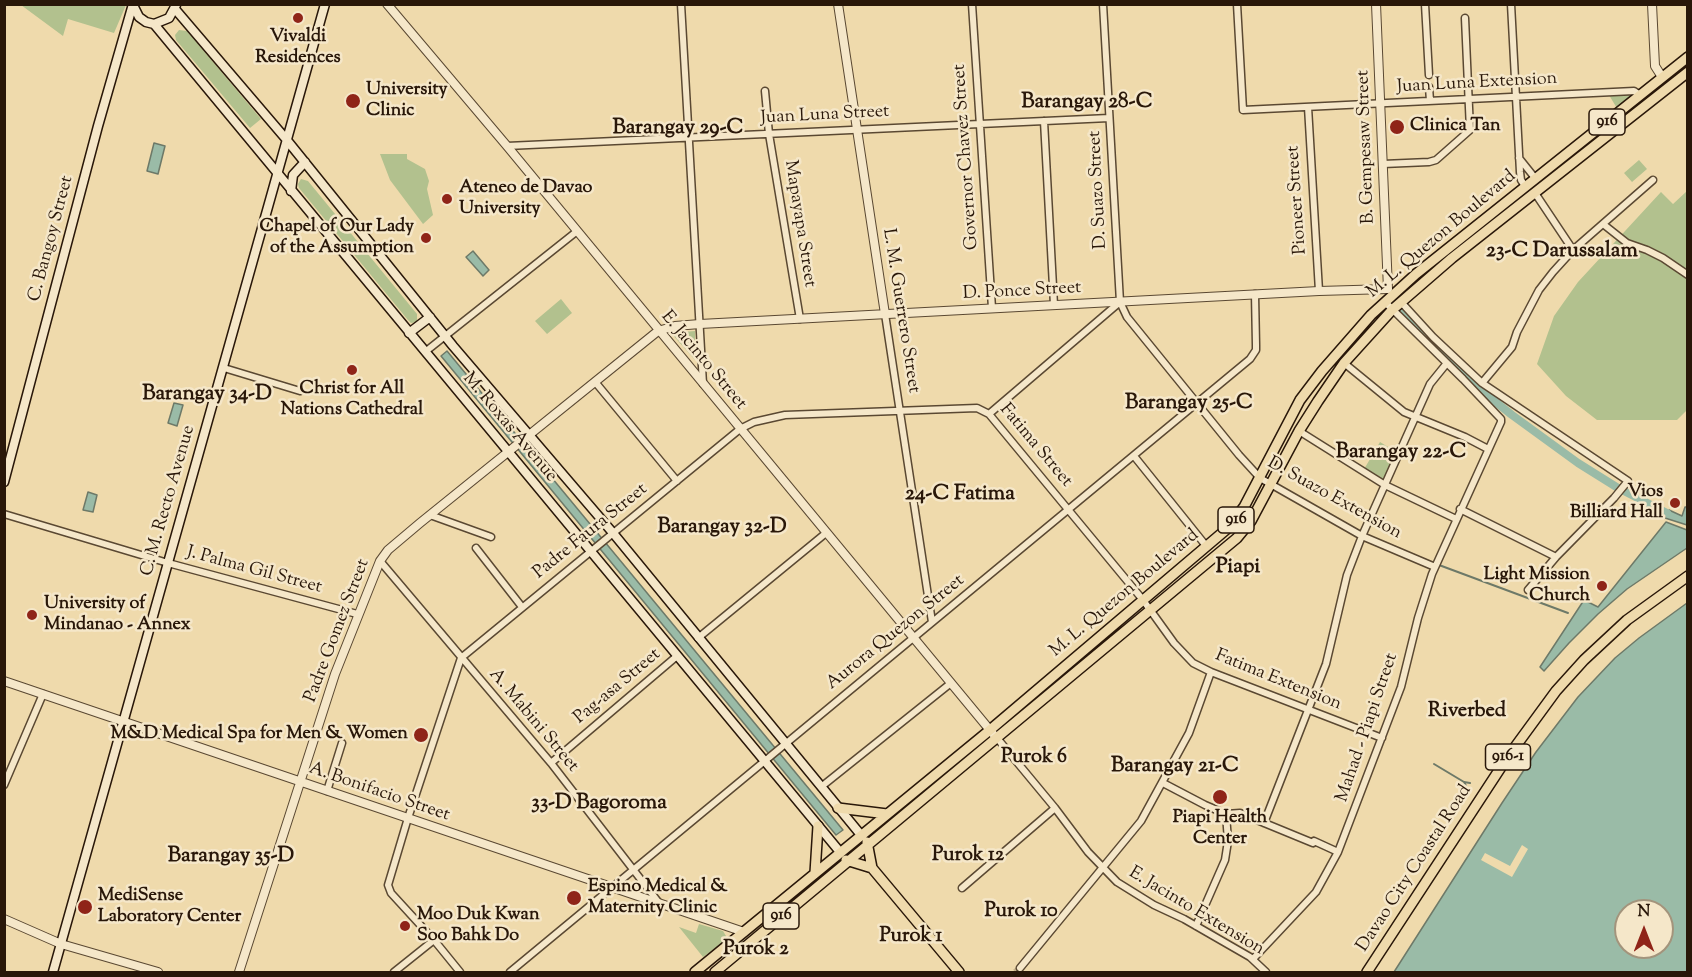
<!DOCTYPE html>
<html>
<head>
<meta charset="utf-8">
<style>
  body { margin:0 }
  #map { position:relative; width:1692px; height:977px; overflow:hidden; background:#efdaac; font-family:"Sorts Mill Goudy",serif }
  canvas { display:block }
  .frame { position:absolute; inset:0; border:6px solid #291709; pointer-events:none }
  .north { position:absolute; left:1614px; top:899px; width:60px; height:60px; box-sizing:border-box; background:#f5e7c9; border:2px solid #a3947c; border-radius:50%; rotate:0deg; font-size:16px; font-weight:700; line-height:24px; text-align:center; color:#291709 }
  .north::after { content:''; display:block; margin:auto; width:21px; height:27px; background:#8f2418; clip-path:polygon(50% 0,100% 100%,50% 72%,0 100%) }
</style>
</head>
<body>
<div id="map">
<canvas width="1692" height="977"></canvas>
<div class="frame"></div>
<div class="north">N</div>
</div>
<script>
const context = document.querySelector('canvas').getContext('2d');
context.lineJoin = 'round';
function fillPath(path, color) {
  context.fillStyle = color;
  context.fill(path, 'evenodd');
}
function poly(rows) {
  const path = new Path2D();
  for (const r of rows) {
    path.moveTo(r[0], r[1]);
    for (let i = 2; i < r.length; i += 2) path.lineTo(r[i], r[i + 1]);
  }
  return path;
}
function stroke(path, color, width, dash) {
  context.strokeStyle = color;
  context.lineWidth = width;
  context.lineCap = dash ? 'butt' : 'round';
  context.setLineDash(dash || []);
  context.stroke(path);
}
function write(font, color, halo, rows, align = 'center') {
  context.font = font + ' "Sorts Mill Goudy",serif';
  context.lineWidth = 5;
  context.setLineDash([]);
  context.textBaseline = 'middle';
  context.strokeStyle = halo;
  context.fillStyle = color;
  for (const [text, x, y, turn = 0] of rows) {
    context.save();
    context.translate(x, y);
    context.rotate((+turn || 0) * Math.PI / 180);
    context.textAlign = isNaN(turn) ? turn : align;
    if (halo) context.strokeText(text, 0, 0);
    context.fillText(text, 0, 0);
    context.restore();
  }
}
const green = poly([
  [21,5,126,5,114,33,68,19,63,36],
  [179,30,187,31,261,119,250,128,176,40,175,35],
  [1635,93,1636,95,1618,110,1609,95],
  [380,154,407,154,407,159,425,169,429,181,427,189,433,215,423,224,390,180],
  [1639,160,1647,169,1632,182,1624,173],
  [301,179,308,181,417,314,417,322,411,323,408,320,299,188,298,184],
  [1687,191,1687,410,1677,420,1597,420,1566,396,1537,364,1554,316,1578,282,1661,192,1673,204],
  [561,299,572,313,547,334,535,321],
  [695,331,695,360,671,333],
  [1380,442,1398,453,1381,482,1363,471],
  [699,924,723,931,726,936,725,941,703,957,679,927,696,933]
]);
const water = poly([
  [154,143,165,146,158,174,147,171,154,143],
  [473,251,489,270,483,276,466,257,473,251],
  [447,351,843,830,836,835,441,356,447,351],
  [174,403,183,405,177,426,168,423,174,403],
  [88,492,97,495,93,512,83,510,88,492],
  [1685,507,1687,507,1687,525,1665,518,1669,510,1682,516,1685,507],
  [1666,522,1687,530,1687,548,1627,589,1598,614,1569,643,1544,671,1540,667,1584,600,1598,607,1666,522],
  [1687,603,1687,972,1394,972,1502,803,1536,752,1578,697,1615,658,1639,638,1687,603],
  [1626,911,1662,911,1662,947,1626,947,1626,911]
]);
const pier = poly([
  [1522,845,1528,849,1512,877,1481,860,1485,853,1510,866]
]);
const stream = poly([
  [1439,565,1568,613],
  [1434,764,1464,782,1470,783],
  [1464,782,1467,788]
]);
const canal = poly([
  [1401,309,1483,392,1512,415,1578,463,1618,488,1667,513]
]);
const minorTunnel = poly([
  [1015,972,1020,968]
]);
const minor = poly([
  [681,4,703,384],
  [972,4,992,308],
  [1103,4,1120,302,1127,317,1239,455,1260,478,1362,536,1435,567],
  [1237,4,1243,110,1634,91,1640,95],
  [1425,4,1429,75],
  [1511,4,1520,172,1521,180,1525,186],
  [1429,87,1430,101],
  [765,91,769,134,800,319],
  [1308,107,1319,291],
  [1044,121,1054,305],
  [507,146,1109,118],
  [1519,158,1535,178],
  [1383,164,1429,162,1436,160,1470,130,1465,18],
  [1535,193,1573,250],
  [1603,224,1627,243,1647,250,1663,258,1688,275],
  [1401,302,1433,337,1482,383,1628,481,1614,498,1556,557,1528,590],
  [885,314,932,622],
  [425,352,576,232],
  [1344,363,1404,412,1465,437,1488,449],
  [224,368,300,391],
  [596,383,677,481],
  [1482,383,1512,347,1517,332,1539,290,1553,272,1573,250,1653,180],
  [989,414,1120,302],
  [1299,431,1385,485,1456,519],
  [1134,456,1207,547],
  [1460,509,1556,557],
  [4,514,168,563,357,614],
  [430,515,491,537],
  [476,548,522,607],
  [380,561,551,763,659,903],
  [698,638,826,533],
  [461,658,740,429,754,422,785,415,977,408,989,414,1143,600,1174,643,1193,663,1211,672,1382,738],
  [997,738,1055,808,1088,852,1117,882,1154,905,1184,919,1250,957,1266,972],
  [551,763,677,656],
  [1163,783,1205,805,1226,814,1240,813,1313,843,1314,841,1338,852],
  [4,785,43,694],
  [821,787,951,683],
  [327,791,342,743],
  [1264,823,1326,664,1347,575,1362,536,1430,384,1447,363],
  [962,888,1055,808],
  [1196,926,1225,860,1228,841,1226,814],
  [1253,959,1316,892,1338,852,1401,687,1418,618,1432,574,1501,422,1501,419,1463,379,1385,302],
  [1020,968,1141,821,1189,733,1211,672],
  [394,972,434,940],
  [460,972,434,940,391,893,388,885,408,818,461,658],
  [510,972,1250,359,1256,350,1256,345,1255,294]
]);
const tertiary = poly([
  [387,4,507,146,994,735],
  [838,4,885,314],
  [1376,4,1388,289],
  [1652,4,1655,66,1662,77],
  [4,681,744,932],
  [4,919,61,944,158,972],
  [239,972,335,674,380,561,388,550,420,523,658,331,675,326,700,324,1319,291,1388,289]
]);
const secondary = poly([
  [133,5,139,17,146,22,154,24,169,18,176,5],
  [175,9,286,139,453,346,613,533,861,835],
  [154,24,840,852],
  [291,191,293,175,305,162],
  [409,333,430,317],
  [4,482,98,126,133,4],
  [53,972,325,4]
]);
const primary = poly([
  [838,808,887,814],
  [867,842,872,868,959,972],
  [846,860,872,868],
  [815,873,818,826],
  [695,972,990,730,1228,528,1244,507,1300,400,1322,371,1371,315,1416,274,1688,57],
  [715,972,1237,538,1251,521,1299,431,1318,401,1344,363,1392,310,1452,258,1688,72],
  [1367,972,1507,758,1556,691,1584,660,1627,620,1688,576]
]);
const markers = [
  [298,18,6,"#8f2418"],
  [353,101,8,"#8f2418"],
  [1397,127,8,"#8f2418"],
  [447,199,6,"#8f2418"],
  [426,238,6,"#8f2418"],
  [352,370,6,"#8f2418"],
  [1675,503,6,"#8f2418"],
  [1602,586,6,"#8f2418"],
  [32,615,6,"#8f2418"],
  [421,735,8,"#8f2418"],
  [1220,797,8,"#8f2418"],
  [574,898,8,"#8f2418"],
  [85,907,8,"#8f2418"],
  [405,926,6,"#8f2418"]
];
const shields = [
  [1607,122,36],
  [1236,520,36],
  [1508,757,45],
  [781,916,36]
];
const shieldNames = [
  ["916",1607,122],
  ["916",1236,520],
  ["916-1",1508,757],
  ["916",781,916]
];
const poiNames = [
  ["Vivaldi",298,38,"center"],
  ["Residences",298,59,"center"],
  ["University",366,91],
  ["Clinic",366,112],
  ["Clinica Tan",1410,127],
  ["Ateneo de Davao",459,189],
  ["University",459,210],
  ["Chapel of Our Lady",414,228,"right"],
  ["of the Assumption",414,249,"right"],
  ["Christ for All",352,390,"center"],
  ["Nations Cathedral",352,411,"center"],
  ["Vios",1663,493,"right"],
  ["Billiard Hall",1663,514,"right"],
  ["Light Mission",1590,576,"right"],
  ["Church",1590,597,"right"],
  ["University of",44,605],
  ["Mindanao - Annex",44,626],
  ["M&D Medical Spa for Men & Women",408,735,"right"],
  ["Piapi Health",1220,819,"center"],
  ["Center",1220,840,"center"],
  ["Espino Medical &",588,888],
  ["Maternity Clinic",588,909],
  ["MediSense",98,897],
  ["Laboratory Center",98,918],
  ["Moo Duk Kwan",417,916],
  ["Soo Bahk Do",417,937]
];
const streetNames = [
  ["Juan Luna Extension",1477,84,-3],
  ["Juan Luna Street",825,116,-3],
  ["B. Gempesaw Street",1367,147,-92],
  ["Governor Chavez Street",967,157,-94],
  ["D. Suazo Street",1099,190,-93],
  ["Pioneer Street",1298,200,-94],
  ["Mapayapa Street",799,224,81],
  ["M. L. Quezon Boulevard",1442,235,-40],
  ["C. Bangoy Street",52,239,-75],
  ["D. Ponce Street",1022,292,-3],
  ["L. M. Guerrero Street",900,311,81],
  ["E. Jacinto Street",703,361,50],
  ["M. Roxas Avenue",509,428,50],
  ["Fatima Street",1035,446,50],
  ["D. Suazo Extension",1334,499,29],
  ["C. M. Recto Avenue",169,501,-74],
  ["Padre Faura Street",591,532,-39],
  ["J. Palma Gil Street",254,571,15],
  ["M. L. Quezon Boulevard",1125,594,-40],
  ["Padre Gomez Street",338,631,-69],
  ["Aurora Quezon Street",896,633,-39],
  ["Fatima Extension",1278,681,22],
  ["Pag-asa Street",618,687,-40],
  ["A. Mabini Street",533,721,50],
  ["Mahad - Piapi Street",1368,728,-71],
  ["A. Bonifacio Street",379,793,19],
  ["Davao City Coastal Road",1415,869,-57],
  ["E. Jacinto Extension",1196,912,31]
];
const neighbourhoodNames = [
  ["Riverbed",1467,713],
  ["Purok 6",1034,759],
  ["Purok 12",968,857],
  ["Purok 10",1021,913],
  ["Purok 1",911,938],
  ["Purok 2",756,951]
];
const quarterNames = [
  ["Barangay 28-C",1087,103],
  ["Barangay 29-C",678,129],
  ["23-C Darussalam",1562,252],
  ["Barangay 34-D",207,395],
  ["Barangay 25-C",1189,404],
  ["Barangay 22-C",1401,453],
  ["24-C Fatima",960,495],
  ["Barangay 32-D",722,528],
  ["Piapi",1238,568],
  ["Barangay 21-C",1175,767],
  ["33-D Bagoroma",599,804],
  ["Barangay 35-D",231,857]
];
fillPath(green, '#b2c18e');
fillPath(water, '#9abba7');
stroke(water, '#6d7968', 1.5);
fillPath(pier, '#efdaac');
stroke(stream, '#6d7968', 2);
stroke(canal, '#9abba7', 8);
stroke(minorTunnel, '#c7b38b', 6, [6, 3]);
stroke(minor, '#5a4832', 9);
stroke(tertiary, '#5a4832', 10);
stroke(secondary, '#291709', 11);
stroke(primary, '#291709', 12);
stroke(minor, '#f5e7c9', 6);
stroke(tertiary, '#f5e7c9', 8);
stroke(secondary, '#f5e7c9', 8);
stroke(primary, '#efdaac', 9);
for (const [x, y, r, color] of markers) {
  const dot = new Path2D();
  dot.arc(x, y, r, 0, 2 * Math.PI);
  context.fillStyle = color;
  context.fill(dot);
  stroke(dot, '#f5e7c9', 2);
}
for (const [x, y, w] of shields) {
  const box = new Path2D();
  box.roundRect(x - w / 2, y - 13, w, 26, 4.5);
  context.fillStyle = '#f5e7c9';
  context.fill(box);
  stroke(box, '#291709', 1.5);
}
write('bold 16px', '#291709', null, shieldNames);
write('bold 18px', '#291709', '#f5e7c9', poiNames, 'left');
write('18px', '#291709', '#f5e7c9', streetNames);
write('bold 20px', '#291709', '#f5e7c9', neighbourhoodNames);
write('bold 21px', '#291709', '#f5e7c9', quarterNames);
</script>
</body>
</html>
